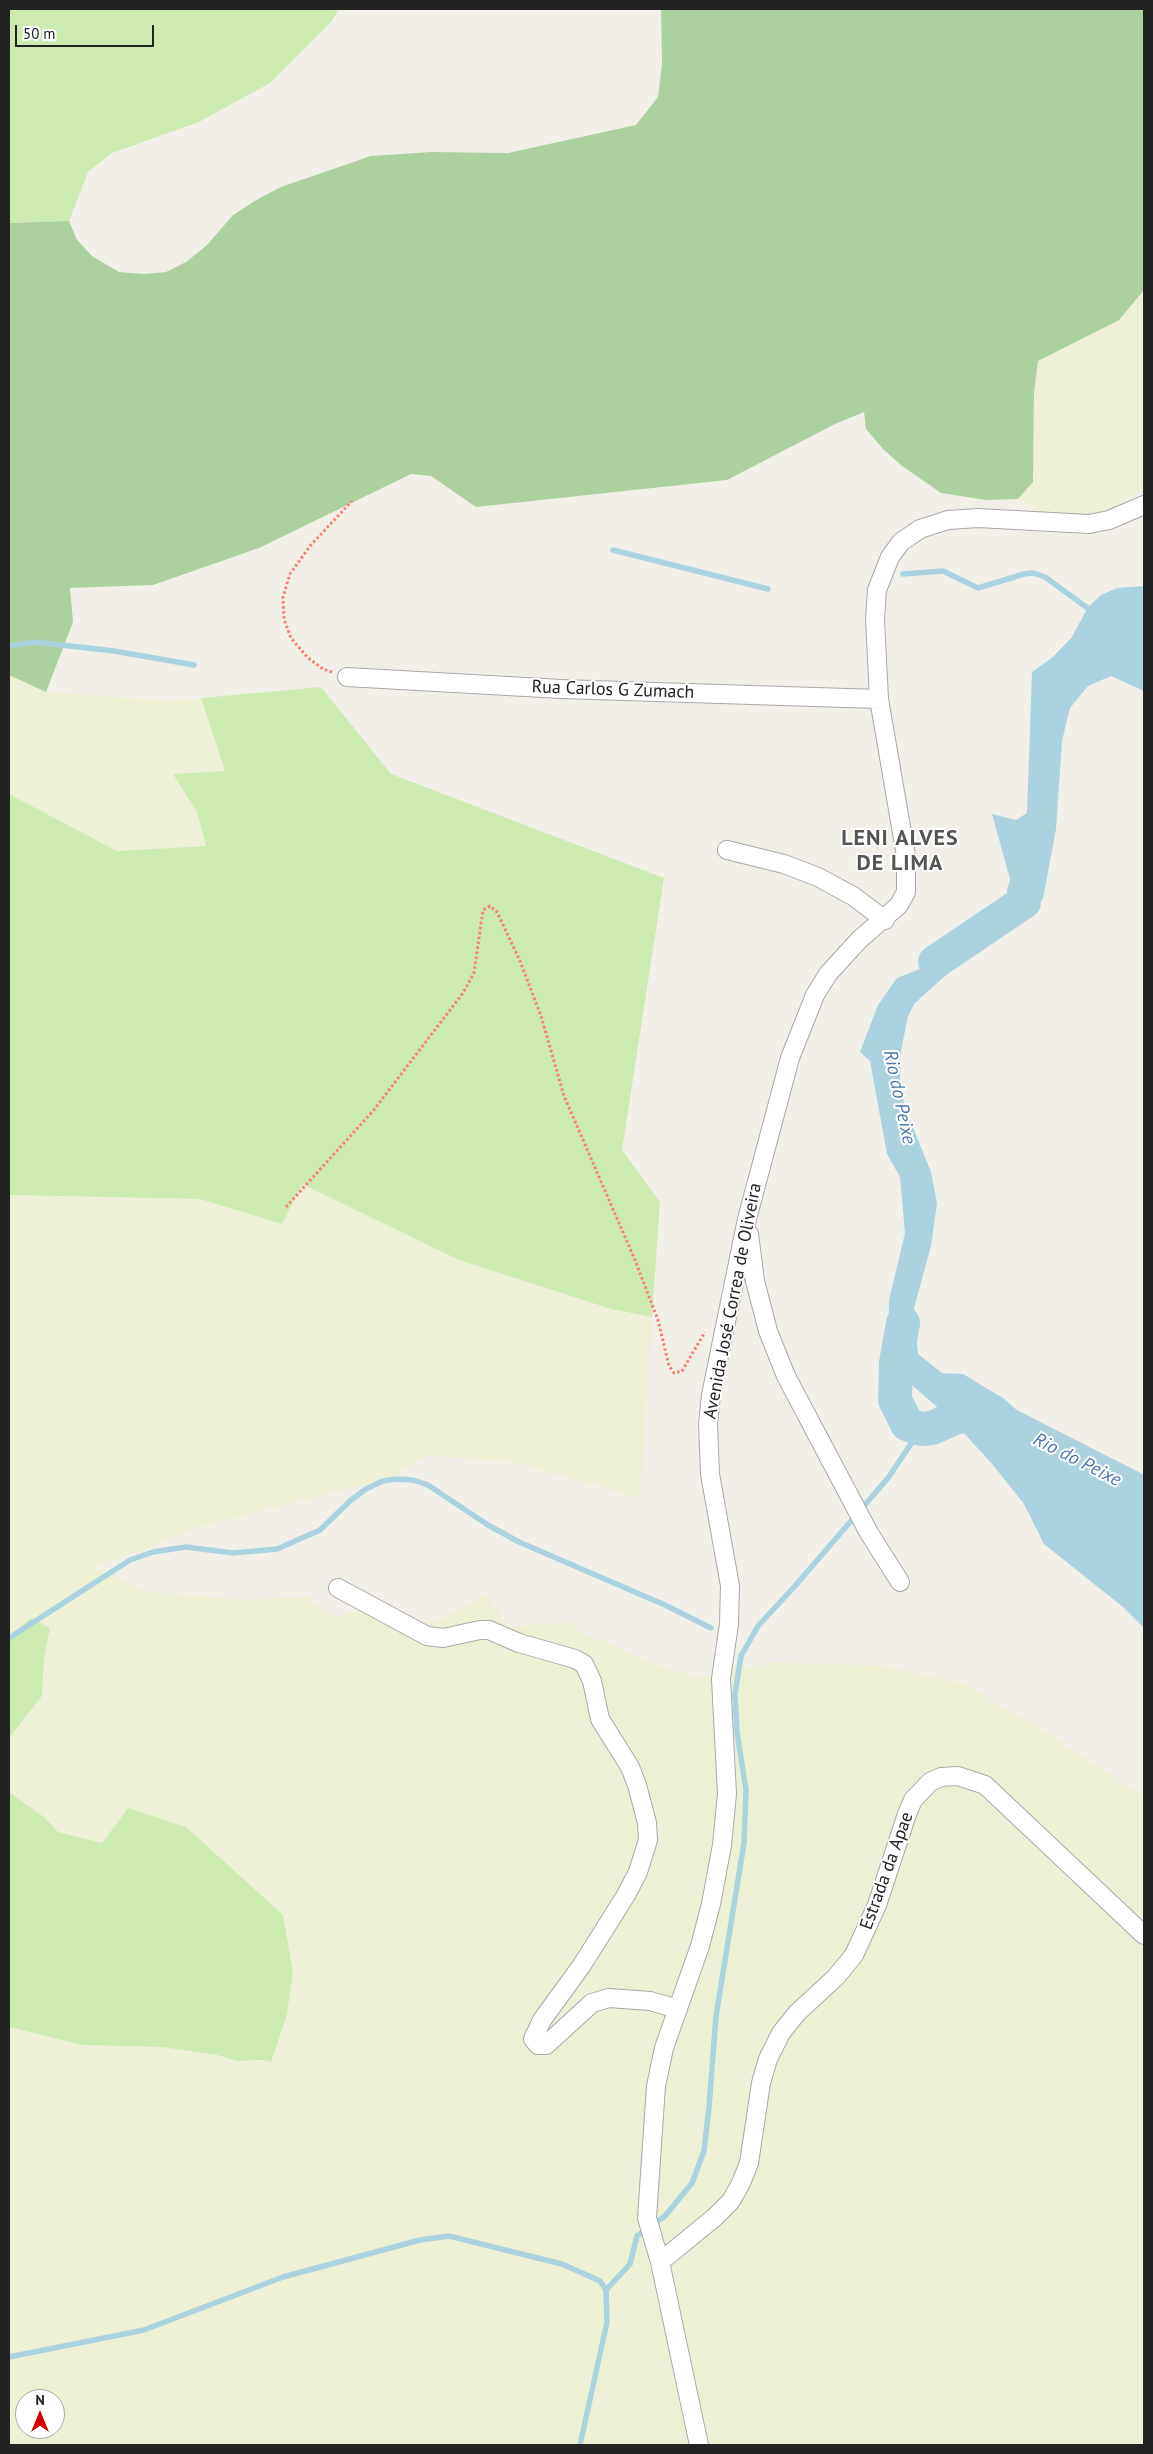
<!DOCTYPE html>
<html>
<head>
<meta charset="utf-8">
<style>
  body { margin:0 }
  #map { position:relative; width:1153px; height:2454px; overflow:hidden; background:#f2efe9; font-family:"PT Sans",sans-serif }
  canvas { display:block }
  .frame { position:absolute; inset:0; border:10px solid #222; pointer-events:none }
  .north { position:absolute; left:15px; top:2389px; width:50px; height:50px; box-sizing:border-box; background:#fff; border:1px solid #a7a7a7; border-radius:50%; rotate:0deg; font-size:14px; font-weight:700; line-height:20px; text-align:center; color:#222 }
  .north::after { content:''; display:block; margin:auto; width:18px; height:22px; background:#d40000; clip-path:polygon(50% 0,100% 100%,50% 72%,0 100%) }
  .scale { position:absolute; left:15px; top:25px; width:139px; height:22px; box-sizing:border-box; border:2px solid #222; border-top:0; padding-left:6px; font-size:15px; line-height:18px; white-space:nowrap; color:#222; -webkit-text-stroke:4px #fff; paint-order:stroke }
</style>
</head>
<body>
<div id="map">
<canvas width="1153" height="2454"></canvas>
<div class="frame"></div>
<div class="north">N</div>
<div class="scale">50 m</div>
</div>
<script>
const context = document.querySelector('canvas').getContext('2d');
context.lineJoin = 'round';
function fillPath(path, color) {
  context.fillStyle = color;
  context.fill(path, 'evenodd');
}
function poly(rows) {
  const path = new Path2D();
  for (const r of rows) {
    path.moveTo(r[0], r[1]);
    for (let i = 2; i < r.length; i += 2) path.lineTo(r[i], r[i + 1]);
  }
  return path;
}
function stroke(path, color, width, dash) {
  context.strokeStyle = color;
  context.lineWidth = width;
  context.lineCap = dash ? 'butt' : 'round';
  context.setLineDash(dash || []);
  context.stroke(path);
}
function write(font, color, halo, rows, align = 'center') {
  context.font = font + ' "PT Sans",sans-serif';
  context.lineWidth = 4;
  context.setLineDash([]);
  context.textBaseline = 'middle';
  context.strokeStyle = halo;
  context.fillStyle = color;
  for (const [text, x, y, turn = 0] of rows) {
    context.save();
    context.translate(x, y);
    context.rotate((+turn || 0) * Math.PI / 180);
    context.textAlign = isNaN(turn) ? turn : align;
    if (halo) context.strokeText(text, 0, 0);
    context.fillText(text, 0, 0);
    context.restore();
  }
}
const farmland = poly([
  [1144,290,1144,488,1075,531,1018,499,1033,482,1034,393,1038,361,1119,320],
  [9,675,46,692,169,701,201,698,225,771,174,774,197,812,206,846,117,851,9,794],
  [301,1183,459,1260,611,1309,652,1317,640,1498,513,1462,426,1455,389,1478,192,1529,145,1550,91,1566,145,1591,242,1600,308,1597,334,1618,369,1606,415,1624,441,1620,486,1594,508,1627,571,1622,577,1629,644,1661,700,1678,773,1662,884,1666,964,1684,1028,1721,1144,1796,1144,2445,9,2445,9,2027,82,2045,162,2047,217,2055,237,2061,271,2062,128,1808,102,1843,58,1832,44,1817,9,1792,9,1738,42,1696,44,1659,50,1629,9,1637,9,1195,200,1199,282,1224],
  [25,2399,55,2399,55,2429,25,2429]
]);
const grass = poly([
  [9,9,339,9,332,21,270,83,199,122,112,153,88,172,69,221,9,223],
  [321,687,391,774,664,878,622,1150,660,1202,652,1317,611,1309,459,1260,302,1184,282,1224,200,1199,9,1195,9,794,117,851,206,846,197,812,173,774,225,771,201,698],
  [31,1618,50,1628,44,1659,42,1696,9,1738,9,1637],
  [9,1792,44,1817,58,1832,102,1843,128,1808,186,1827,283,1915,293,1972,287,2014,271,2062,263,2060,237,2061,217,2055,162,2047,82,2045,9,2027]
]);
const forest = poly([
  [661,9,1144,10,1144,290,1119,320,1038,361,1034,393,1033,482,1018,499,986,500,941,493,902,466,883,449,866,429,864,412,835,424,727,480,476,507,431,476,411,474,259,548,153,585,70,588,73,622,46,692,9,675,9,223,69,221,77,240,92,256,119,272,144,274,166,272,186,262,207,245,233,215,258,199,281,187,371,156,431,152,508,153,636,125,658,97,662,64]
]);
const water = poly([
  [1144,586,1144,691,1111,676,1088,686,1070,708,1062,741,1056,829,1043,899,954,968,915,1003,908,1016,900,1056,900,1087,906,1110,931,1172,937,1203,931,1246,914,1308,918,1354,942,1373,963,1374,1003,1398,1093,1477,1144,1512,1144,1628,1123,1607,1044,1544,1024,1504,993,1465,950,1418,914,1387,888,1358,889,1300,905,1233,900,1177,887,1154,870,1061,860,1052,878,1005,897,978,930,965,950,941,980,935,993,925,1005,906,1010,879,992,814,1016,820,1027,813,1032,672,1053,657,1072,637,1088,607,1101,595,1117,588]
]);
const stream = poly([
  [613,550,768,589],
  [903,574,943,571,978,588,1024,574,1033,573,1045,577,1093,612],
  [9,646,35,642,114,651,194,665],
  [9,1638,130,1560,153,1552,186,1547,233,1553,277,1549,320,1530,351,1500,366,1489,383,1481,396,1479,413,1480,428,1485,488,1525,519,1542,665,1605,711,1628],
  [606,2290,630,2264,637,2236,665,2216,692,2183,704,2151,709,2107,716,2016,744,1843,746,1790,737,1732,735,1694,741,1656,758,1626,795,1586,888,1478,921,1429],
  [9,2357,144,2330,283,2277,420,2240,449,2236,562,2264,600,2281,606,2290,607,2322,580,2445]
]);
const river = poly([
  [935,962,1024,902,1024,892],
  [903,1323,896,1363,895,1400,907,1424,921,1429,932,1428,954,1418,973,1415,991,1416,1144,1494]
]);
const path = poly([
  [332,672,323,669,308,658,291,638,284,619,283,597,290,574,310,546,352,501],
  [286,1207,373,1111,463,993,474,973,483,910,490,906,497,912,520,961,541,1016,564,1096,635,1260,658,1320,669,1366,674,1373,682,1371,705,1332]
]);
const street = poly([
  [347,677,561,689,879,699],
  [727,850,784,864,818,877,853,896,885,920],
  [749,1234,755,1281,768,1331,786,1376,869,1533,900,1582],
  [338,1588,427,1636,443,1638,480,1630,489,1630,519,1643,575,1659,584,1664,592,1681,600,1719,630,1767,637,1785,647,1823,648,1840,638,1872,626,1895,582,1965,542,2020,533,2039,538,2045,546,2045,592,2003,609,1998,650,2001,678,2009],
  [660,2262,715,2217,731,2201,741,2183,749,2163,761,2083,768,2059,781,2033,797,2013,836,1977,854,1955,877,1905,907,1814,913,1800,930,1782,941,1777,958,1776,985,1785,1144,1935],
  [699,2445,660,2262,647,2218,656,2086,664,2048,700,1946,711,1904,722,1845,727,1794,721,1679,729,1624,730,1586,710,1474,708,1424,711,1395,747,1219,790,1058,815,995,828,974,859,940,899,905,906,892,906,856,879,699,875,619,877,590,890,557,901,542,920,529,948,520,978,518,1089,524,1109,520,1144,505]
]);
const streetNames = [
  ["Rua Carlos G Zumach",613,690,2],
  ["Avenida José Correa de Oliveira",733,1301,-79],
  ["Estrada da Apae",887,1871,-70]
];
const waterNames = [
  ["Rio do Peixe",899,1097,78],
  ["Rio do Peixe",1077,1460,27]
];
const districtNames = [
  ["LENI ALVES",900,839],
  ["DE LIMA",900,864]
];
fillPath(farmland, '#eef0d5');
fillPath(grass, '#cdebb0');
fillPath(forest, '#add19e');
fillPath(water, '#aad3df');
stroke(stream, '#aad3df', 5.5);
stroke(river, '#aad3df', 34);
stroke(street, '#a9a9a9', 20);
stroke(path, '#fa8072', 3, [2.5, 2.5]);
stroke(street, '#fff', 18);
write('18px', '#222', '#fff', streetNames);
write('italic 19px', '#4a7aab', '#fff', waterNames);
context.letterSpacing = '1px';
write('bold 22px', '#555', '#fff', districtNames);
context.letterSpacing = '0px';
</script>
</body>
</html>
